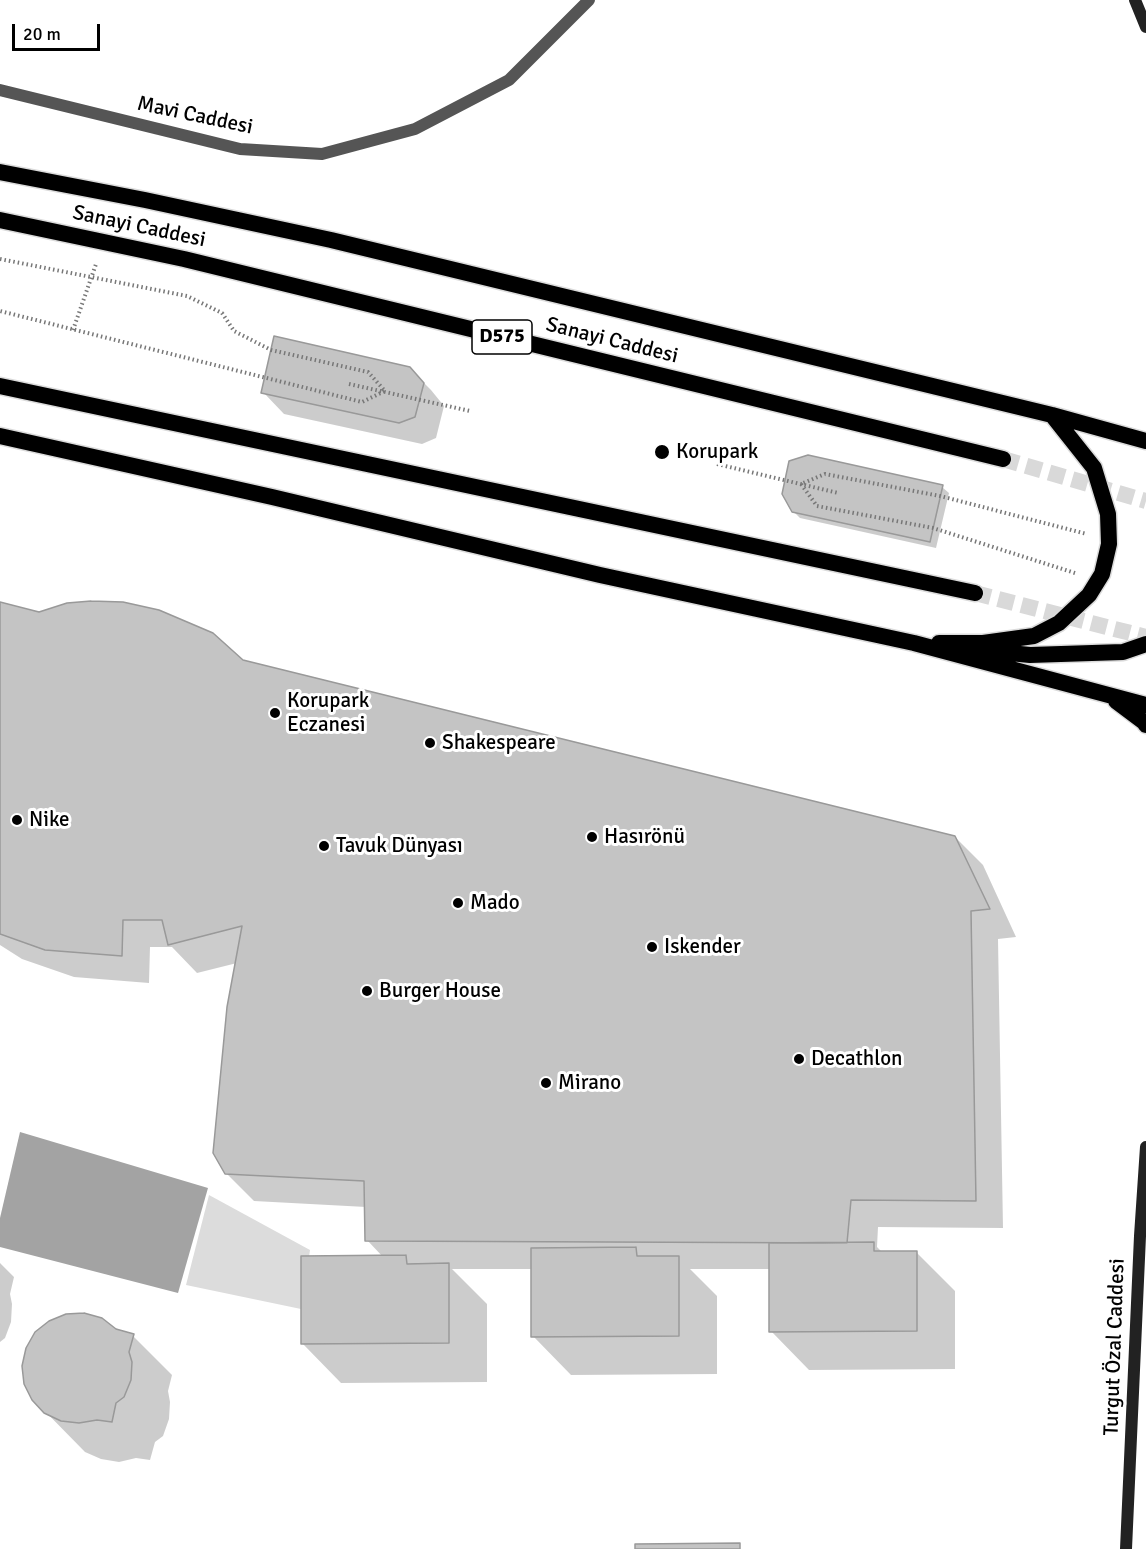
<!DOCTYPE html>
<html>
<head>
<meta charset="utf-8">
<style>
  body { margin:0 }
  #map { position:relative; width:1146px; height:1549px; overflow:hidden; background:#fff; font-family:Signika,sans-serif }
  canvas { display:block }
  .scale { position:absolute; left:12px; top:24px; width:88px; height:27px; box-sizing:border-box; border:3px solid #000; border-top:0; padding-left:8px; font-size:18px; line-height:21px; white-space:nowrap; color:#000; -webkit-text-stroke:4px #fff; paint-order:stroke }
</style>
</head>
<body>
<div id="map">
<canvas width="1146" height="1549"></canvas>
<div class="scale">20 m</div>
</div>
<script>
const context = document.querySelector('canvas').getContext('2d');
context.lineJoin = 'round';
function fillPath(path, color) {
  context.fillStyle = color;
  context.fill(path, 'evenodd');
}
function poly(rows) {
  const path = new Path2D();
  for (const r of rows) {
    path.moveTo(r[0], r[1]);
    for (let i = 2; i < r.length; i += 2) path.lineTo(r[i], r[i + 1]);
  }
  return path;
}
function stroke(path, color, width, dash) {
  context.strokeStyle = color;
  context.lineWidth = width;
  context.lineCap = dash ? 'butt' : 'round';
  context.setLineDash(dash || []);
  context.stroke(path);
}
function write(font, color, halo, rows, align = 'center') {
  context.font = font + ' Signika,sans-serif';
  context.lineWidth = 6;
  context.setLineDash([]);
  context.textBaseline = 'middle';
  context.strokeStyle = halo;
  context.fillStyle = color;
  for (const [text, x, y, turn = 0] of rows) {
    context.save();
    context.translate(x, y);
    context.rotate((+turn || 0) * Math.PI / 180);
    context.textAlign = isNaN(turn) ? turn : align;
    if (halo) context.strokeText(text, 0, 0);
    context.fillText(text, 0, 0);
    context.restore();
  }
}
const green = poly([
  [209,1195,310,1250,301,1309,186,1285]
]);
const water = poly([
  [20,1132,208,1188,178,1293,0,1247,0,1218]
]);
const shadow = poly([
  [409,368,431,390,444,406,436,438,422,444,284,414,263,392],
  [942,487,949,493,936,548,800,518,793,511],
  [0,604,242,661,955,837,983,865,1016,937,998,939,1003,1228,878,1227,877,1247,882,1252,916,1252,955,1291,955,1369,809,1370,771,1331,770,1269,690,1269,717,1296,717,1374,571,1375,533,1336,532,1269,452,1269,487,1304,487,1382,341,1383,303,1344,383,1257,367,1240,366,1207,254,1201,226,1173,237,963,197,973,172,947,150,947,149,983,74,977,22,959,0,945],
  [0,1263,14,1277,10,1294,12,1304,11,1322,5,1338,0,1342],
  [116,1330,133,1336,172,1375,168,1391,170,1402,169,1419,163,1436,155,1442,150,1460,136,1458,119,1462,101,1459,85,1452,33,1399]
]);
const building = poly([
  [274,336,410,367,424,383,415,417,399,423,261,393,274,336],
  [808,455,943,485,930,542,792,512,782,494,789,461,808,455],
  [91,601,123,602,159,610,213,633,243,660,955,836,990,909,971,911,976,1201,851,1200,847,1243,365,1241,364,1181,225,1174,213,1153,227,1007,242,926,168,945,162,920,123,920,122,956,45,950,0,934,0,602,39,612,67,603,91,601],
  [874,1242,874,1251,917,1251,917,1331,769,1332,769,1243,874,1242],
  [636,1247,637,1256,679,1256,679,1336,531,1337,531,1248,636,1247],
  [406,1255,407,1264,449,1263,449,1343,301,1344,301,1256,406,1255],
  [84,1313,102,1318,116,1329,134,1334,129,1352,132,1362,131,1380,124,1397,116,1403,112,1422,97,1420,79,1423,61,1421,44,1413,32,1400,24,1384,22,1366,26,1348,35,1332,49,1321,66,1314,84,1313],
  [740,1543,740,1549,635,1549,635,1544,740,1543]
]);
const trunkTunnel = poly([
  [1003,459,1146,501],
  [975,593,1146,637]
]);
const path = poly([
  [0,259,187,296,222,313,234,331,271,350,368,372,385,391,362,402,0,311],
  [73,330,96,264],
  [349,384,470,411],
  [717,464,838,493],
  [1075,573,933,528,817,506,801,484,825,474,940,496,1087,534]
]);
const tertiary = poly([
  [0,90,240,149,322,154,415,129,509,80,589,0]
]);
const secondary = poly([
  [1135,0,1146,27],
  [1126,1549,1140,1236,1146,1147]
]);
const trunk = poly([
  [0,172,145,200,331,240,1052,415,1146,441],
  [0,220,184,259,1003,459],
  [0,386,975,593],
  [0,436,272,497,600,575,914,643,1146,705],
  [939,643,983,643,1034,636,1059,623,1089,595,1102,574,1109,544,1108,514,1094,468,1052,415],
  [980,650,1030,655,1123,652,1146,644],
  [1116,701,1144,722,1146,725]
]);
const markers = [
  [662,452,8,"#000"],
  [275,713,6,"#000"],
  [430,743,6,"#000"],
  [17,820,6,"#000"],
  [592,837,6,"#000"],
  [324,846,6,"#000"],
  [458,903,6,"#000"],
  [652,947,6,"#000"],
  [367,991,6,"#000"],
  [799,1059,6,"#000"],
  [546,1083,6,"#000"]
];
const shields = [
  [502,337,60]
];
const shieldNames = [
  ["D575",502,337]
];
const streetNames = [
  ["Mavi Caddesi",195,116,12],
  ["Sanayi Caddesi",139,227,12],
  ["Sanayi Caddesi",612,341,14],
  ["Turgut Özal Caddesi",1115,1347,-88]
];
const poiNames = [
  ["Korupark",676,452],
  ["Korupark",287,701],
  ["Eczanesi",287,725],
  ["Shakespeare",442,743],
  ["Nike",29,820],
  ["Hasırönü",604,837],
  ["Tavuk Dünyası",336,846],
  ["Mado",470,903],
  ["Iskender",664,947],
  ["Burger House",379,991],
  ["Decathlon",811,1059],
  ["Mirano",558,1083]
];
fillPath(green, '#dcdcdc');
fillPath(water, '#a3a3a3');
fillPath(shadow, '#0003');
fillPath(building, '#c4c4c4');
stroke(building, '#999', 1.5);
stroke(trunkTunnel, '#d9d9d9', 16, [16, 8]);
stroke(trunk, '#dbdbdb', 19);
stroke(path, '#777', 4, [1.5, 3]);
stroke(tertiary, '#555', 12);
stroke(secondary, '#222', 12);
stroke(trunk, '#000', 16);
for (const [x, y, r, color] of markers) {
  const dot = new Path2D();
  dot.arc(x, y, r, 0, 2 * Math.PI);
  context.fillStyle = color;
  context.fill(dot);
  stroke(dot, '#fff', 2);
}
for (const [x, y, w] of shields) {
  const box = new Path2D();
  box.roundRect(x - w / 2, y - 17, w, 34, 4.5);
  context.fillStyle = '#fff';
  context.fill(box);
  stroke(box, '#000', 1.5);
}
write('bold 20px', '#000', null, shieldNames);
write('21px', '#000', '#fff', streetNames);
write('21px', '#000', '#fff', poiNames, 'left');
</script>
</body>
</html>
